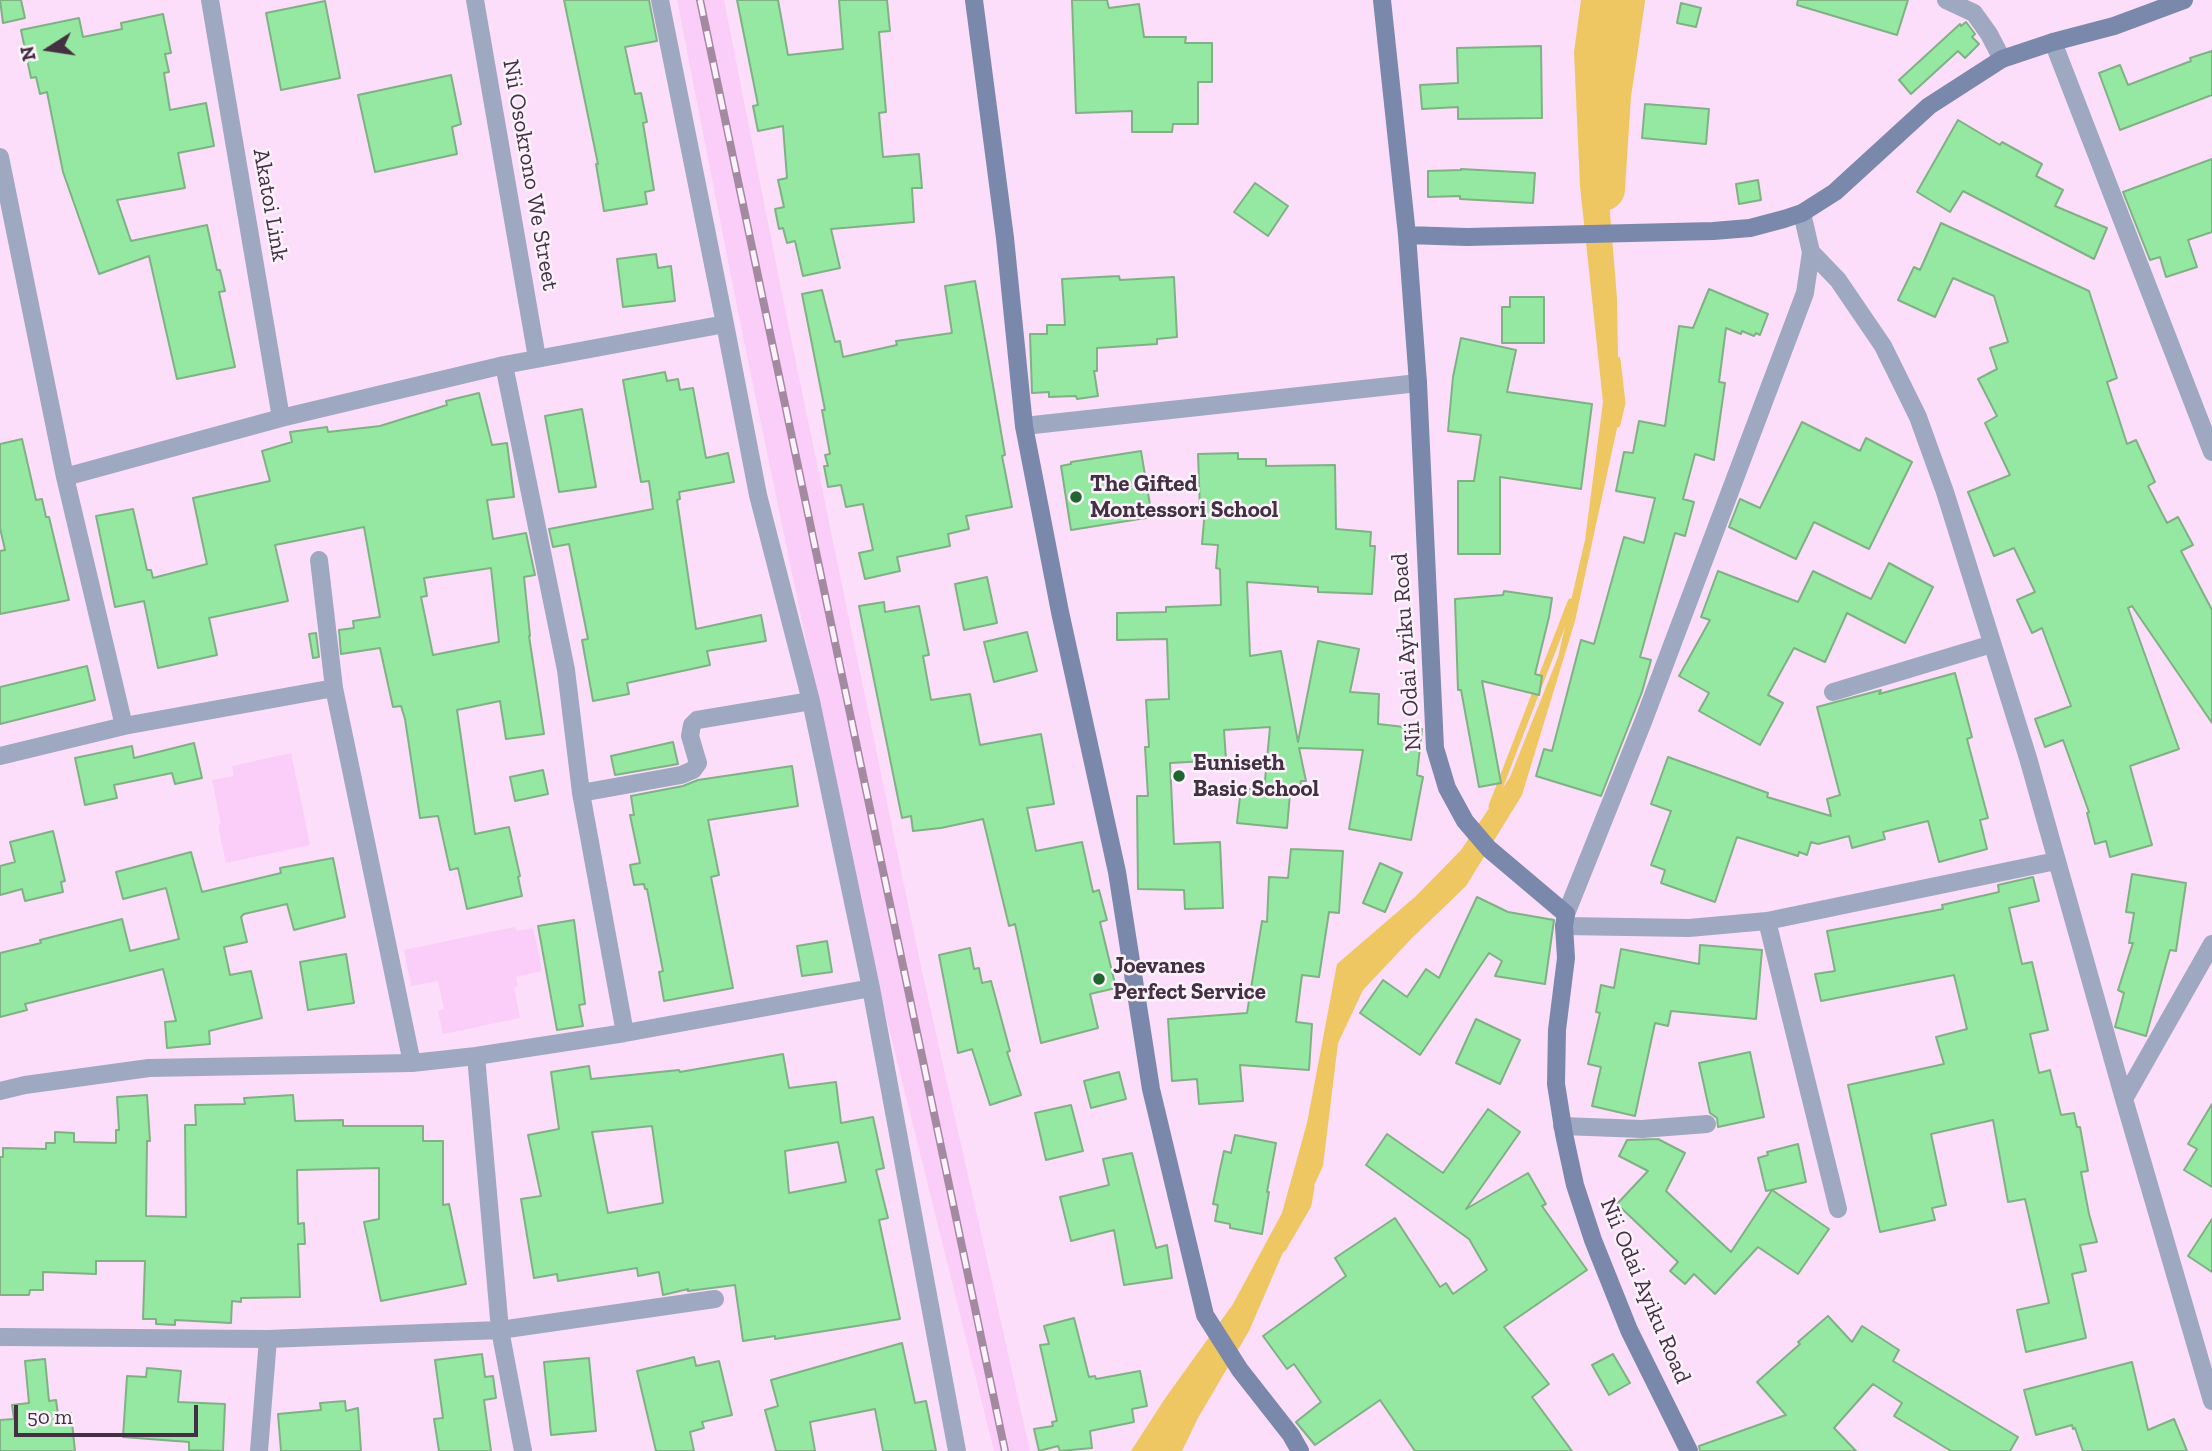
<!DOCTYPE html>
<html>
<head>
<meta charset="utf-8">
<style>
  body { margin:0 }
  #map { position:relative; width:2212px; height:1451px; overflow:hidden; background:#fcdefa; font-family:"Zilla Slab",serif }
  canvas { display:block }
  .north { position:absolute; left:14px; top:14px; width:70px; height:70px; -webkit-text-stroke:5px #fcf2fc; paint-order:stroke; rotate:258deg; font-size:19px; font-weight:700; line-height:28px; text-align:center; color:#433042 }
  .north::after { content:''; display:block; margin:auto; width:24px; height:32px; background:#433042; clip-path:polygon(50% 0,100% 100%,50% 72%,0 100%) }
  .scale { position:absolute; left:14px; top:1405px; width:184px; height:32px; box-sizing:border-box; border:4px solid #433042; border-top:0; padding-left:9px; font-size:21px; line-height:24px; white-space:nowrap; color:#433042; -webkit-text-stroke:5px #fcf2fc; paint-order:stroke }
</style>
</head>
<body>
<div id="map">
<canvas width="2212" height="1451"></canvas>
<div class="north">N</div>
<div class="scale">50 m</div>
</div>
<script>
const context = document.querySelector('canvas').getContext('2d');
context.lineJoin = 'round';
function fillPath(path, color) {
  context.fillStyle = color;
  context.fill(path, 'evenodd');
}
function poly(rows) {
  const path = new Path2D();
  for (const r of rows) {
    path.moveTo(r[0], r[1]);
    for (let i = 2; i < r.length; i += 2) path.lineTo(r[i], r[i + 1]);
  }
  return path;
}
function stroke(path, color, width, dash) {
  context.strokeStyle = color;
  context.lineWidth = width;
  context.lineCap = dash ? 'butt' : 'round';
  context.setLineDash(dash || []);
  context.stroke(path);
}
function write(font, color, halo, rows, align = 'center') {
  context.font = font + ' "Zilla Slab",serif';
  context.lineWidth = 5;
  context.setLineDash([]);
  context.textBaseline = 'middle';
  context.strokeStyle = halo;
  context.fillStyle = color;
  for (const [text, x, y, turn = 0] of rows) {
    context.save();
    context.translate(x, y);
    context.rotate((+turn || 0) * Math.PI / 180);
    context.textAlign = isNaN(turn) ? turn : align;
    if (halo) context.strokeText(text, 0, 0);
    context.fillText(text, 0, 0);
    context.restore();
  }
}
const built = poly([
  [677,0,724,0,787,319,921,967,1030,1451,994,1451,872,960,738,312],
  [291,753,310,845,226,863,218,825,221,824,212,780,234,776,232,766],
  [514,927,517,931,533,928,542,971,516,977,518,986,514,987,520,1018,443,1034,438,1011,444,1009,438,981,411,986,404,950]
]);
const water = poly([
  [1581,0,1627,0,1606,111,1609,201,1617,298,1619,419,1575,621,1522,795,1466,886,1412,938,1363,990,1338,1043,1323,1166,1287,1243,1249,1331,1198,1418,1182,1451,1131,1451,1166,1397,1233,1304,1282,1213,1307,1123,1337,964,1416,896,1461,850,1510,777,1558,657,1585,540,1603,402,1580,186,1574,52]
]);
const stream = poly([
  [1617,360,1622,403,1617,424],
  [1492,806,1571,602],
  [1283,1248,1308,1205,1311,1187]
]);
const river = poly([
  [1603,189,1609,95,1623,0]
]);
const building = poly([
  [0,0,21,0,25,18,3,23,0,0],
  [564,0,649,0,657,41,625,47,635,94,641,93,647,122,643,123,654,190,645,192,647,204,604,211,596,164,598,164,564,0],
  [737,0,778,0,788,55,843,49,839,0,887,0,890,31,879,32,886,112,879,113,883,157,919,154,922,188,912,188,914,222,831,229,840,268,803,276,795,241,787,243,783,228,779,229,775,209,784,207,778,180,787,178,783,126,758,131,753,106,758,105,737,0],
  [1072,0,1107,0,1109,8,1139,4,1144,37,1186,37,1185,43,1212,43,1212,82,1198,82,1198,124,1173,124,1172,132,1132,132,1132,111,1076,113,1072,0],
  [1798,0,1908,0,1897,35,1797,5,1798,0],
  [325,1,340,78,281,90,266,13,325,1],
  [1681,3,1701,8,1696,27,1677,23,1681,3],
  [163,14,171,53,165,54,169,72,164,73,170,110,206,103,214,146,178,153,185,188,117,200,131,241,207,225,217,270,220,270,225,291,219,292,235,367,177,379,149,256,99,274,63,172,47,92,40,94,36,77,31,78,21,30,79,18,83,37,122,29,121,23,163,14],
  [1966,22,1975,34,1972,37,1979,44,1965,58,1958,51,1911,94,1899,80,1960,24,1961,26,1966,22],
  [1541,46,1542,118,1458,119,1458,107,1422,109,1420,85,1458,83,1457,48,1541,46],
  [2212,51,2212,95,2120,130,2099,73,2120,65,2128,85,2191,61,2190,58,2212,51],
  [451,75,461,124,452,127,457,154,375,172,358,95,451,75],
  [1645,104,1709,109,1706,144,1642,138,1645,104],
  [1958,120,2000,145,2002,142,2042,164,2036,176,2063,190,2055,206,2107,228,2094,259,1963,191,1950,212,1917,192,1958,120],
  [2212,159,2212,232,2188,240,2197,267,2166,277,2160,257,2150,260,2123,192,2212,159],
  [1461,169,1535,173,1533,203,1460,199,1460,196,1428,197,1428,171,1461,170,1461,169],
  [1758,180,1761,200,1739,204,1736,184,1758,180],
  [1255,183,1288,206,1268,236,1234,212,1255,183],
  [1941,223,2089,291,2117,378,2107,382,2127,444,2136,440,2155,482,2148,486,2167,523,2178,517,2193,545,2181,551,2212,610,2212,723,2132,606,2128,608,2179,749,2130,766,2152,845,2110,857,2106,841,2095,844,2087,813,2089,812,2063,740,2045,747,2035,719,2071,706,2042,628,2032,633,2017,600,2035,592,2014,548,1994,556,1968,492,2010,475,1985,423,1997,416,1978,379,1997,369,1990,348,2008,342,1994,296,1953,278,1935,317,1898,300,1914,267,1920,270,1941,223],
  [656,254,658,268,671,266,675,301,623,307,617,259,656,254],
  [1119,276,1120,280,1174,277,1177,337,1157,339,1157,344,1097,348,1097,371,1094,371,1098,396,1077,399,1076,396,1049,397,1049,392,1032,393,1030,334,1047,334,1047,325,1065,325,1062,279,1119,276],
  [975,281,1005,455,1002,456,1012,507,966,516,969,529,948,534,950,546,897,557,900,571,865,579,859,553,873,550,863,504,846,507,841,485,828,487,824,466,828,466,825,455,830,454,822,410,825,410,802,294,822,290,835,342,840,341,843,357,897,345,896,341,952,333,945,286,975,281],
  [1709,289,1768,314,1760,335,1756,333,1754,336,1742,331,1741,334,1726,328,1719,382,1725,383,1714,460,1695,454,1683,499,1694,502,1685,536,1675,533,1640,657,1651,660,1642,692,1601,796,1536,776,1544,749,1552,751,1581,640,1594,644,1624,537,1644,543,1655,498,1616,491,1624,452,1633,453,1639,421,1665,426,1679,326,1693,328,1709,289],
  [1510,297,1544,297,1544,343,1502,343,1502,307,1510,307,1510,297],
  [1461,338,1516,350,1507,392,1592,404,1581,489,1500,477,1500,554,1458,554,1458,481,1474,481,1481,435,1448,431,1453,377,1461,338],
  [665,372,667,381,678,379,680,390,693,388,706,458,728,453,734,482,679,492,680,499,677,500,696,629,761,615,766,641,707,651,710,665,627,683,629,694,593,701,582,640,588,639,569,544,553,547,549,529,653,509,649,481,641,482,623,380,665,372],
  [479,393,492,445,507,443,514,497,487,500,493,539,526,533,535,575,524,577,530,636,529,636,544,734,506,739,500,701,457,710,475,834,509,827,520,876,518,877,522,896,467,909,458,868,450,870,438,816,420,818,405,719,401,706,393,707,380,648,341,654,339,630,354,628,353,621,380,617,364,527,275,545,288,601,209,618,217,655,158,668,144,601,115,607,96,516,133,509,147,570,151,570,153,578,207,564,193,498,270,481,262,451,292,442,290,432,327,427,328,432,380,426,447,405,446,401,479,393],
  [491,568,499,642,433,655,421,597,427,596,424,578,491,568],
  [582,409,596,487,559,492,545,416,582,409],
  [1802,422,1860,451,1866,438,1912,462,1869,549,1814,522,1796,559,1729,527,1740,499,1760,508,1802,422],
  [22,439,36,500,42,499,46,517,49,517,69,600,0,614,0,551,5,550,0,528,0,444,22,439],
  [1141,451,1152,517,1071,530,1061,466,1071,464,1071,462,1141,451],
  [1238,453,1238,459,1266,459,1266,466,1335,465,1336,529,1371,532,1370,546,1375,546,1372,594,1318,592,1318,587,1247,582,1250,656,1281,651,1298,742,1318,641,1359,649,1350,692,1379,694,1378,724,1422,729,1417,775,1423,777,1411,840,1349,829,1363,750,1299,748,1306,781,1301,781,1299,795,1290,794,1287,828,1237,823,1241,788,1264,791,1270,727,1224,730,1226,760,1170,763,1174,844,1220,842,1223,908,1185,909,1184,890,1138,889,1137,796,1148,796,1145,747,1149,747,1146,700,1169,699,1167,639,1117,640,1117,613,1166,612,1166,607,1221,605,1220,569,1216,568,1218,545,1202,544,1205,509,1200,510,1198,454,1238,453],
  [1889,563,1933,587,1905,643,1847,613,1825,662,1794,648,1768,695,1783,703,1760,745,1699,711,1709,693,1679,676,1710,620,1701,617,1718,571,1798,602,1813,571,1871,599,1889,563],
  [987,577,997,623,964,630,955,584,987,577],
  [1504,591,1552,598,1549,617,1535,674,1542,676,1539,695,1482,681,1501,783,1479,787,1461,690,1458,690,1455,599,1503,595,1504,591],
  [884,602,885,612,919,606,929,655,923,656,931,700,970,694,980,745,1041,734,1054,804,1027,808,1036,851,1082,842,1093,892,1099,890,1107,920,1100,922,1116,988,1090,994,1098,1028,1041,1043,1015,924,1009,926,983,819,941,828,913,831,911,816,902,818,859,606,884,602],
  [1027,632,1037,671,994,682,984,642,1027,632],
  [316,633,319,657,313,658,309,634,316,633],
  [87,666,95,700,0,724,0,687,87,666],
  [1955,673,1972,737,1967,739,1988,818,1980,820,1987,849,1939,862,1928,821,1883,832,1885,839,1852,848,1849,836,1818,844,1811,842,1807,855,1799,852,1798,856,1737,837,1715,902,1661,883,1665,870,1651,865,1671,811,1651,804,1668,757,1768,793,1767,797,1831,816,1827,799,1840,795,1817,707,1881,690,1879,694,1955,673],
  [673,742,678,764,615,775,611,756,673,742],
  [194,743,202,778,175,784,172,773,114,785,117,798,85,805,75,758,132,746,134,758,194,743],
  [792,766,798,806,708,820,719,875,711,877,733,988,664,1001,659,972,663,971,647,889,645,889,644,884,634,885,630,865,640,863,630,815,634,815,631,796,683,786,698,780,792,766],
  [543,770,548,794,515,801,510,777,543,770],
  [53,831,65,881,61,882,63,892,25,901,22,889,0,895,0,866,15,862,10,842,53,831],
  [1291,849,1343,851,1339,913,1329,912,1319,977,1302,975,1296,1022,1312,1024,1309,1070,1240,1065,1243,1101,1199,1104,1197,1079,1172,1081,1168,1019,1247,1013,1262,921,1267,922,1269,877,1288,878,1291,849],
  [191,852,202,892,281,873,280,868,333,858,345,917,294,930,287,904,244,914,241,917,247,942,224,947,230,975,251,971,262,1018,209,1031,210,1044,167,1048,165,1022,176,1021,163,969,25,1004,27,1010,0,1017,0,953,41,943,40,940,122,919,130,951,179,939,166,888,123,899,116,872,191,852],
  [1380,863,1402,873,1385,912,1363,903,1380,863],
  [2132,874,2186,883,2176,951,2170,950,2146,1036,2115,1027,2124,993,2118,990,2133,943,2129,943,2134,913,2126,912,2132,874],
  [2033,877,2039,901,2009,908,2022,964,2032,962,2048,1030,2030,1034,2039,1073,2050,1070,2061,1115,2074,1113,2077,1127,2080,1127,2088,1171,2081,1172,2089,1214,2097,1242,2080,1245,2086,1271,2072,1274,2086,1338,2026,1352,2017,1310,2049,1303,2025,1199,2008,1202,1993,1120,1931,1134,1946,1205,1932,1208,1935,1220,1880,1232,1848,1085,1944,1064,1936,1037,1967,1029,1954,975,1821,1001,1815,974,1835,971,1827,931,1943,909,1942,905,1999,892,1998,885,2033,877],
  [1477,897,1508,912,1554,920,1545,984,1495,976,1502,961,1489,953,1420,1055,1360,1013,1383,980,1407,997,1426,969,1439,978,1477,897],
  [574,920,585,1004,579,1005,583,1026,557,1030,538,926,574,920],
  [827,941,832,972,802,976,797,946,827,941],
  [1700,945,1762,950,1756,1019,1671,1011,1668,1026,1655,1023,1635,1116,1592,1106,1601,1067,1588,1064,1600,1013,1596,1012,1601,985,1614,988,1621,949,1699,964,1700,945],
  [970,948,974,969,979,968,982,983,991,981,1010,1051,1007,1052,1021,1095,990,1105,972,1049,958,1053,939,955,970,948],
  [346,954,354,1003,308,1010,300,962,346,954],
  [1476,1019,1520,1040,1500,1084,1456,1063,1476,1019],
  [1750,1052,1764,1117,1718,1127,1717,1118,1710,1113,1699,1063,1750,1052],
  [783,1054,789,1088,836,1082,841,1123,873,1117,884,1168,876,1170,888,1218,879,1220,900,1319,775,1339,775,1336,743,1341,735,1285,688,1291,688,1289,663,1295,659,1272,638,1276,637,1268,558,1281,557,1274,534,1278,521,1199,541,1196,528,1135,559,1129,551,1072,589,1066,591,1079,679,1070,680,1072,783,1054],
  [652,1126,663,1203,608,1213,592,1132,652,1126],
  [838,1142,846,1182,789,1193,785,1151,838,1142],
  [1119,1072,1126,1099,1091,1108,1084,1081,1119,1072],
  [147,1095,150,1141,147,1141,146,1216,186,1217,185,1125,196,1125,195,1105,245,1104,244,1098,293,1095,295,1121,343,1120,343,1126,423,1126,423,1141,443,1141,443,1205,449,1204,466,1284,381,1301,364,1222,379,1219,379,1168,297,1170,298,1224,304,1223,305,1244,298,1244,300,1297,241,1298,241,1302,232,1301,231,1323,175,1320,175,1325,156,1324,156,1319,143,1319,145,1261,96,1261,96,1274,43,1272,43,1290,30,1290,29,1295,0,1295,0,1157,3,1157,3,1148,46,1149,46,1143,55,1143,55,1132,74,1133,74,1142,116,1143,116,1130,119,1130,117,1097,147,1095],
  [2212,1104,2212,1187,2184,1170,2197,1149,2188,1144,2212,1104],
  [1071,1105,1083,1151,1046,1160,1035,1113,1071,1105],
  [1488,1109,1520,1132,1466,1209,1528,1173,1546,1204,1542,1206,1587,1270,1504,1327,1549,1384,1532,1397,1572,1451,1415,1451,1380,1400,1315,1445,1296,1422,1321,1402,1294,1364,1287,1369,1263,1336,1346,1276,1335,1258,1395,1218,1440,1287,1446,1283,1453,1294,1487,1270,1469,1239,1366,1165,1387,1134,1443,1173,1488,1109],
  [1235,1135,1276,1143,1267,1192,1269,1192,1262,1234,1230,1228,1230,1224,1215,1221,1218,1205,1213,1204,1219,1174,1224,1151,1231,1153,1235,1135],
  [1658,1139,1685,1153,1666,1191,1731,1252,1772,1190,1829,1229,1798,1274,1758,1247,1715,1294,1694,1274,1685,1284,1670,1271,1678,1262,1617,1204,1648,1171,1619,1156,1627,1140,1658,1139],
  [1798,1144,1806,1182,1766,1191,1758,1158,1768,1155,1767,1152,1798,1144],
  [1132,1153,1156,1248,1167,1245,1172,1278,1124,1285,1114,1230,1071,1241,1060,1197,1109,1185,1103,1159,1132,1153],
  [2212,1219,2212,1272,2188,1256,2212,1219],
  [1828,1316,1852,1342,1862,1326,1899,1350,1893,1361,2018,1437,2010,1451,1951,1451,1894,1416,1902,1403,1873,1384,1834,1428,1856,1451,1700,1451,1699,1446,1786,1415,1757,1382,1800,1344,1798,1342,1828,1316],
  [1074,1318,1089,1377,1095,1376,1096,1379,1140,1371,1147,1406,1132,1409,1134,1422,1090,1431,1092,1448,1060,1451,1058,1446,1039,1451,1034,1429,1053,1426,1052,1422,1057,1421,1040,1345,1049,1344,1044,1326,1074,1318],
  [902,1343,915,1403,926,1401,936,1451,883,1451,875,1409,810,1422,815,1451,776,1451,765,1410,778,1406,771,1380,902,1343],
  [482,1354,485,1377,493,1376,496,1398,484,1400,491,1451,439,1451,434,1419,443,1418,435,1360,482,1354],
  [1613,1354,1630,1383,1609,1395,1592,1365,1613,1354],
  [694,1357,696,1366,719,1361,732,1415,702,1422,704,1428,690,1432,694,1451,656,1451,637,1371,694,1357],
  [589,1358,596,1431,551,1435,544,1362,589,1358],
  [45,1359,49,1401,56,1400,58,1415,71,1413,75,1451,0,1451,0,1420,14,1419,12,1405,29,1403,25,1361,45,1359],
  [2132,1362,2148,1430,2174,1419,2187,1451,2083,1451,2075,1428,2073,1429,2072,1425,2036,1435,2024,1390,2132,1362],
  [147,1368,181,1371,178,1402,225,1404,223,1451,189,1450,189,1442,123,1437,127,1376,146,1377,147,1368],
  [345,1401,346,1411,358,1408,361,1451,281,1451,278,1414,321,1410,320,1403,345,1401]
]);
const street = poly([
  [210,0,281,418],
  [475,0,537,358],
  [660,0,725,324,758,495,811,701,871,988,957,1451],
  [1946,0,1974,13,1989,34,2002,59],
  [2053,42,2212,452],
  [0,157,65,477,124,726],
  [1811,252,1838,280,1883,346,1918,417,1945,492,2028,758,2124,1099,2212,1401],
  [504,365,566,670,581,793,625,1033],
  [1024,426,1418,383],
  [65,477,281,418,504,365,725,324],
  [319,560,334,688,412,1063],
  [1833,692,1992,644],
  [0,756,124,726,334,688],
  [581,793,681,775,693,770,698,763,690,736,692,725,697,720,811,701],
  [1566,914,1643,722,1805,293,1811,252,1802,213],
  [1767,921,1838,1209],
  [1564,926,1689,928,1767,921,2056,861],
  [476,1056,500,1330,523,1451],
  [0,1091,25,1085,149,1068,412,1063,476,1056,625,1033,871,988],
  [2124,1099,2212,944],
  [1562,1126,1642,1129,1707,1124],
  [0,1337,268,1339,500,1330,715,1299],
  [259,1451,268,1339]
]);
const secondary = poly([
  [974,0,1005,238,1024,426,1060,612,1117,872,1151,1089,1205,1315,1240,1370,1291,1435,1300,1451],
  [1382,0,1407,235,1418,383,1435,748,1447,788,1465,821,1489,849,1566,914,1564,926,1566,958,1557,1030,1556,1084,1564,1134,1575,1185,1593,1240,1629,1330,1689,1451],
  [1407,235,1467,237,1713,231,1750,228,1784,219,1802,213,1835,192,1929,106,2002,59,2053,42,2114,26,2184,0]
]);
const rail = poly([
  [700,0,1005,1451]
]);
const markers = [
  [1076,497,7,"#216530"],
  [1179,776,7,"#216530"],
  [1099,979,7,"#216530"]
];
const streetNames = [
  ["Nii Osokrono We Street",530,175,80],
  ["Akatoi Link",270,205,80],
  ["Nii Odai Ayiku Road",1407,652,-94],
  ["Nii Odai Ayiku Road",1645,1291,67]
];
const poiNames = [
  ["The Gifted",1090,484],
  ["Montessori School",1090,510],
  ["Euniseth",1193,763],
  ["Basic School",1193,789],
  ["Joevanes",1113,966],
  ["Perfect Service",1113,992]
];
fillPath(built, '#facef8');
fillPath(water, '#eec762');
stroke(stream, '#eec762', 7);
stroke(river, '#eec762', 44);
fillPath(building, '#95e8a1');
stroke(building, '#7fb185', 2);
stroke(street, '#9ea8c0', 18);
stroke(secondary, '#7a88ab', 18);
stroke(rail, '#a38aa1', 8);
stroke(rail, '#fcf2fc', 5, [16]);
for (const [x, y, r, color] of markers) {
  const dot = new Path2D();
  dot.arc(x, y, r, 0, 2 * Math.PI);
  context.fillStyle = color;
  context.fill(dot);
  stroke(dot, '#fcf2fc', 2.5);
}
write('23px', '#433042', '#fcf2fc', streetNames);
write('bold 23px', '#433042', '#fcf2fc', poiNames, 'left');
</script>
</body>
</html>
